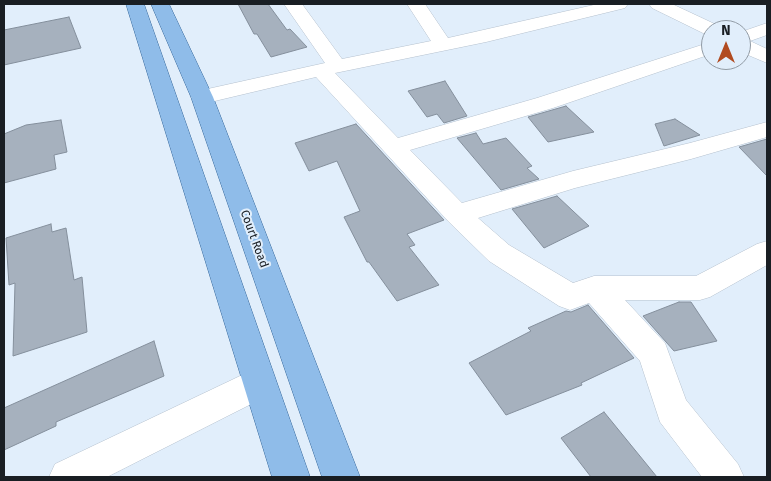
<!DOCTYPE html>
<html>
<head>
<meta charset="utf-8">
<style>
  body { margin:0 }
  #map { position:relative; width:771px; height:481px; overflow:hidden; background:#e1eefb; font-family:"Fira Sans",sans-serif }
  canvas { display:block }
  .frame { position:absolute; inset:0; border:5px solid #191e23; pointer-events:none }
  .north { position:absolute; left:701px; top:20px; width:50px; height:50px; box-sizing:border-box; background:#e1eefb; border:1px solid #919ba5; border-radius:50%; rotate:0deg; font-size:14px; font-weight:700; line-height:20px; text-align:center; color:#191e23 }
  .north::after { content:''; display:block; margin:auto; width:18px; height:22px; background:#b14b20; clip-path:polygon(50% 0,100% 100%,50% 72%,0 100%) }
</style>
</head>
<body>
<div id="map">
<canvas width="771" height="481"></canvas>
<div class="frame"></div>
<div class="north">N</div>
</div>
<script>
const context = document.querySelector('canvas').getContext('2d');
context.lineJoin = 'round';
function fillPath(path, color) {
  context.fillStyle = color;
  context.fill(path, 'evenodd');
}
function poly(rows) {
  const path = new Path2D();
  for (const r of rows) {
    path.moveTo(r[0], r[1]);
    for (let i = 2; i < r.length; i += 2) path.lineTo(r[i], r[i + 1]);
  }
  return path;
}
function stroke(path, color, width, dash) {
  context.strokeStyle = color;
  context.lineWidth = width;
  context.lineCap = dash ? 'butt' : 'round';
  context.setLineDash(dash || []);
  context.stroke(path);
}
function write(font, color, halo, rows, align = 'center') {
  context.font = font + ' "Fira Sans",sans-serif';
  context.lineWidth = 4;
  context.setLineDash([]);
  context.textBaseline = 'middle';
  context.strokeStyle = halo;
  context.fillStyle = color;
  for (const [text, x, y, turn = 0] of rows) {
    context.save();
    context.translate(x, y);
    context.rotate((+turn || 0) * Math.PI / 180);
    context.textAlign = isNaN(turn) ? turn : align;
    if (halo) context.strokeText(text, 0, 0);
    context.fillText(text, 0, 0);
    context.restore();
  }
}
const building = poly([
  [238,4,268,4,287,30,290,29,307,47,271,57,257,34,254,34,238,4],
  [69,17,81,48,4,65,4,30,69,17],
  [445,81,467,116,444,123,437,114,427,117,408,91,445,81],
  [566,106,594,132,548,142,528,117,566,106],
  [675,119,700,135,664,146,655,124,675,119],
  [61,120,67,152,54,155,56,169,4,183,4,134,26,125,61,120],
  [356,124,444,220,407,234,415,245,409,247,439,285,397,301,369,262,367,262,344,217,360,211,337,161,309,171,295,143,356,124],
  [476,133,483,144,506,138,532,166,527,168,539,179,501,190,457,138,476,133],
  [767,139,767,176,739,147,767,139],
  [557,196,589,226,544,248,512,209,557,196],
  [51,224,52,232,66,228,74,280,82,277,87,332,13,356,15,283,9,285,6,238,51,224],
  [679,302,691,302,717,341,674,351,643,316,679,302],
  [588,305,634,358,581,383,582,385,506,415,469,363,531,331,528,328,566,311,571,312,588,305],
  [154,341,164,376,56,422,56,426,4,450,4,408,154,341],
  [604,412,657,477,591,477,561,438,604,412]
]);
const minor = poly([
  [284,4,302,4,342,59,431,41,407,4,425,4,448,38,598,4,628,4,625,8,486,42,335,73,398,138,537,98,711,42,711,54,553,108,410,150,462,203,573,171,690,143,767,122,767,137,691,159,575,188,478,218,509,245,573,283,594,276,696,276,757,244,767,241,767,265,710,297,700,300,625,300,665,343,686,400,738,464,744,477,702,477,660,422,640,361,589,303,570,310,559,306,489,261,448,221,316,77,202,104,194,102,191,97,194,92,325,63,284,4],
  [649,4,672,4,719,26,721,30,711,30,711,35,705,34,652,8,649,4],
  [767,23,767,35,750,41,767,49,767,63,741,52,741,32,767,23],
  [259,367,271,372,276,383,271,394,107,477,49,477,55,464,259,367]
]);
const major = poly([
  [126,4,144,4,310,477,272,477,126,4],
  [151,4,169,4,213,97,360,477,322,477,191,97,151,4]
]);
const streetNames = [
  ["Court Road",254,239,70]
];
fillPath(building, '#a6b1be');
stroke(building, '#848f9c', 1);
stroke(minor, '#b5c1ce', 1);
stroke(major, '#35679b', 1);
fillPath(minor, '#fff');
fillPath(major, '#8fbce9');
write('12px', '#191e23', '#e1eefb', streetNames);
</script>
</body>
</html>
